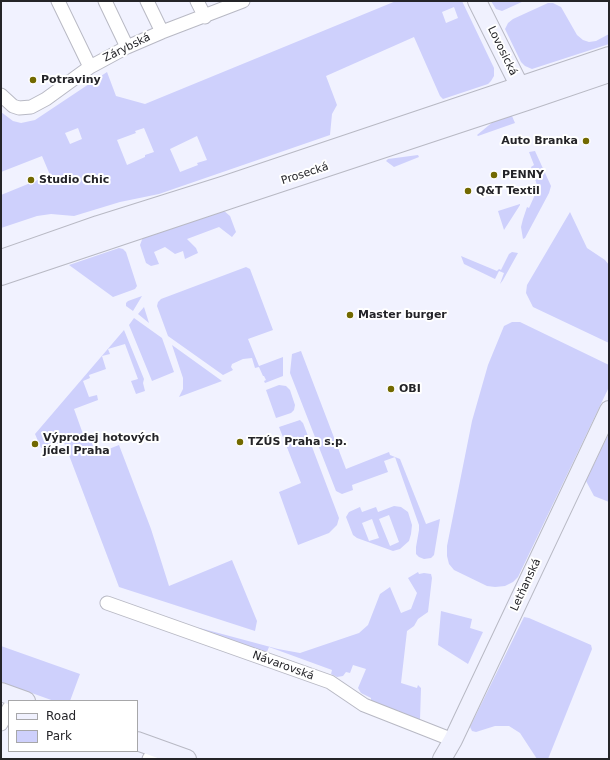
<!DOCTYPE html>
<html>
<head>
<meta charset="utf-8">
<style>
  body { margin:0 }
  #map { position:relative; width:610px; height:760px; overflow:hidden; background:#f1f2ff; font-family:"DejaVu Sans",sans-serif }
  canvas { display:block }
  .frame { position:absolute; inset:0; border:2px solid #242428; pointer-events:none }
  .legend { position:absolute; left:8px; top:700px; width:130px; height:52px; box-sizing:border-box; background:#fff; border:1px solid #a7a7a9; margin:0; padding:5px 7px; list-style:none; font-size:12px; color:#242428 }
  .legend li { display:flex; align-items:center; gap:8px; height:20px }
  .legend b { width:20px; border:1px solid #a7a7a9 }
</style>
</head>
<body>
<div id="map">
<canvas width="610" height="760"></canvas>
<div class="frame"></div>
<ul class="legend">
<li><b style="height:5px;background:#f0f1fe"></b>Road</li>
<li><b style="height:11px;background:#ced0fc"></b>Park</li>
</ul>
</div>
<script>
const context = document.querySelector('canvas').getContext('2d');
context.lineJoin = 'round';
function fillPath(path, color) {
  context.fillStyle = color;
  context.fill(path, 'evenodd');
}
function poly(rows) {
  const path = new Path2D();
  for (const r of rows) {
    path.moveTo(r[0], r[1]);
    for (let i = 2; i < r.length; i += 2) path.lineTo(r[i], r[i + 1]);
  }
  return path;
}
function stroke(path, color, width, dash) {
  context.strokeStyle = color;
  context.lineWidth = width;
  context.lineCap = dash ? 'butt' : 'round';
  context.setLineDash(dash || []);
  context.stroke(path);
}
function write(font, color, halo, rows, align = 'center') {
  context.font = font + ' "DejaVu Sans",sans-serif';
  context.lineWidth = 4;
  context.setLineDash([]);
  context.textBaseline = 'middle';
  context.strokeStyle = halo;
  context.fillStyle = color;
  for (const [text, x, y, turn = 0] of rows) {
    context.save();
    context.translate(x, y);
    context.rotate((+turn || 0) * Math.PI / 180);
    context.textAlign = isNaN(turn) ? turn : align;
    if (halo) context.strokeText(text, 0, 0);
    context.fillText(text, 0, 0);
    context.restore();
  }
}
const green = poly([
  [396,1,462,1,494,68,494,76,491,81,488,84,443,99,440,96,414,37,326,76,337,105,332,114,330,135,159,194,120,202,74,216,51,214,37,216,1,228,1,195,50,175,42,156,1,172,1,112,13,121,21,123,35,120,107,72,116,96,145,104],
  [454,7,458,18,446,23,442,12],
  [78,128,82,139,70,144,65,133],
  [144,128,154,152,145,155,145,157,127,165,117,140,136,133,135,131],
  [197,136,207,160,197,163,198,165,180,172,170,149],
  [491,1,524,1,502,11,496,9],
  [548,3,553,3,561,7,577,35,583,40,589,42,596,41,609,34,609,44,532,69,525,66,521,62,505,29,508,23,513,19],
  [509,116,512,116,515,123,478,136,477,135,494,121],
  [535,151,551,186,549,193,525,238,523,239,521,227,523,219,527,207,529,208,538,188,531,167,534,165,529,152],
  [418,155,419,157,394,167,386,161,388,159],
  [520,204,520,205,504,230,498,211],
  [223,210,230,216,236,232,232,237,219,227,187,239,196,248,198,253,185,259,183,251,175,254,165,247,154,252,159,264,151,266,146,263,140,245,143,237],
  [570,212,587,248,605,260,609,265,609,343,533,307,526,293,527,285],
  [119,248,123,249,126,252,137,286,135,289,113,297,69,265],
  [512,252,518,253,503,280,500,284,504,273,499,271,495,279,464,264,461,256,497,271,499,269,501,270,509,254],
  [246,267,250,269,273,330,248,339,259,366,283,357,283,376,265,383,264,381,266,380,264,376,263,376,259,367,255,368,252,358,243,359,232,364,231,367,233,370,223,375,168,336,157,306,158,302,161,299],
  [142,296,133,311,126,306,126,303,128,301],
  [144,307,149,323,138,314],
  [134,318,162,338,174,372,152,381,129,325],
  [512,322,520,322,609,365,609,387,518,577,513,582,505,586,495,587,487,586,454,570,449,564,447,556,447,546,472,421,488,365,504,326],
  [124,330,144,379,143,383,145,391,136,394,131,381,138,379,125,344,108,349,110,354,102,356,106,369,89,375,90,378,83,381,89,397,97,395,98,400,74,409,83,434,88,432,96,454,119,445,151,529,169,586,232,560,257,621,255,631,119,587,64,442,41,448,35,434],
  [172,345,222,381,179,397,183,389,183,378],
  [301,351,346,469,389,452,390,455,400,459,426,524,440,519,434,555,431,558,424,559,419,557,416,554,416,547,419,530,419,525,395,457,384,461,388,472,352,485,353,490,342,494,336,491,290,373,292,354],
  [279,385,286,386,290,390,295,405,294,410,291,413,276,418,266,390],
  [300,420,303,423,339,518,337,525,329,533,298,545,279,492,301,483,279,427],
  [609,433,609,502,594,496,586,481],
  [394,506,401,507,408,512,412,525,411,534,409,541,400,549,393,551,357,538,353,535,346,517,349,512,360,507,362,512,376,507,378,512],
  [389,515,399,542,390,546,379,519],
  [372,519,379,538,369,541,362,523],
  [418,572,419,574,424,573,431,574,432,578,428,612,418,619,414,626,407,631,401,683,417,688,418,685,421,688,420,720,371,701,371,698,361,693,358,688,366,669,353,665,350,673,346,672,343,676,337,677,331,674,332,670,269,647,266,654,196,627,278,649,300,653,359,633,368,625,380,594,390,587,401,613,411,609,417,593,408,578],
  [441,611,472,619,470,628,483,632,468,664,438,645],
  [524,617,529,618,591,645,592,649,548,759,537,759,520,733,509,726,495,726,476,732,472,731,470,727],
  [1,646,80,674,70,701,54,701,1,682]
]);
const street = poly([
  [58,1,90,67],
  [105,1,127,47],
  [147,1,162,32],
  [197,1,205,17],
  [1,95,13,106,19,108,31,107,46,99,90,67,127,47,162,32,243,1],
  [107,603,330,682,364,705,453,740],
  [1,724,9,708],
  [149,759,156,748]
]);
const secondary = poly([
  [477,1,524,95],
  [1,259,98,225,225,185,609,56],
  [1,276,231,199,527,101,609,73],
  [1,692,26,701],
  [137,741,187,759],
  [442,759,453,740,609,410]
]);
const markers = [
  [33,80,4,"#726900"],
  [586,141,4,"#726900"],
  [494,175,4,"#726900"],
  [31,180,4,"#726900"],
  [468,191,4,"#726900"],
  [350,315,4,"#726900"],
  [391,389,4,"#726900"],
  [240,442,4,"#726900"],
  [35,444,4,"#726900"]
];
const streetNames = [
  ["Zárybská",127,48,-26],
  ["Lovosická",502,51,64],
  ["Prosecká",305,174,-18],
  ["Letňanská",526,585,-65],
  ["Návarovská",283,666,20]
];
const poiNames = [
  ["Potraviny",41,80],
  ["Auto Branka",578,141,"right"],
  ["PENNY",502,175],
  ["Studio Chic",39,180],
  ["Q&T Textil",476,191],
  ["Master burger",358,315],
  ["OBI",399,389],
  ["Výprodej hotových",43,438],
  ["jídel Praha",43,451],
  ["TZÚS Praha s.p.",248,442]
];
fillPath(green, '#ced0fc');
stroke(street, '#b8b9c4', 15);
stroke(secondary, '#b8b9c4', 20);
stroke(street, '#fff', 13);
stroke(secondary, '#f0f1fe', 18);
for (const [x, y, r, color] of markers) {
  const dot = new Path2D();
  dot.arc(x, y, r, 0, 2 * Math.PI);
  context.fillStyle = color;
  context.fill(dot);
  stroke(dot, '#fff', 1.5);
}
write('11px', '#242428', '#fff', streetNames);
write('bold 11px', '#242428', '#fff', poiNames, 'left');
</script>
</body>
</html>
